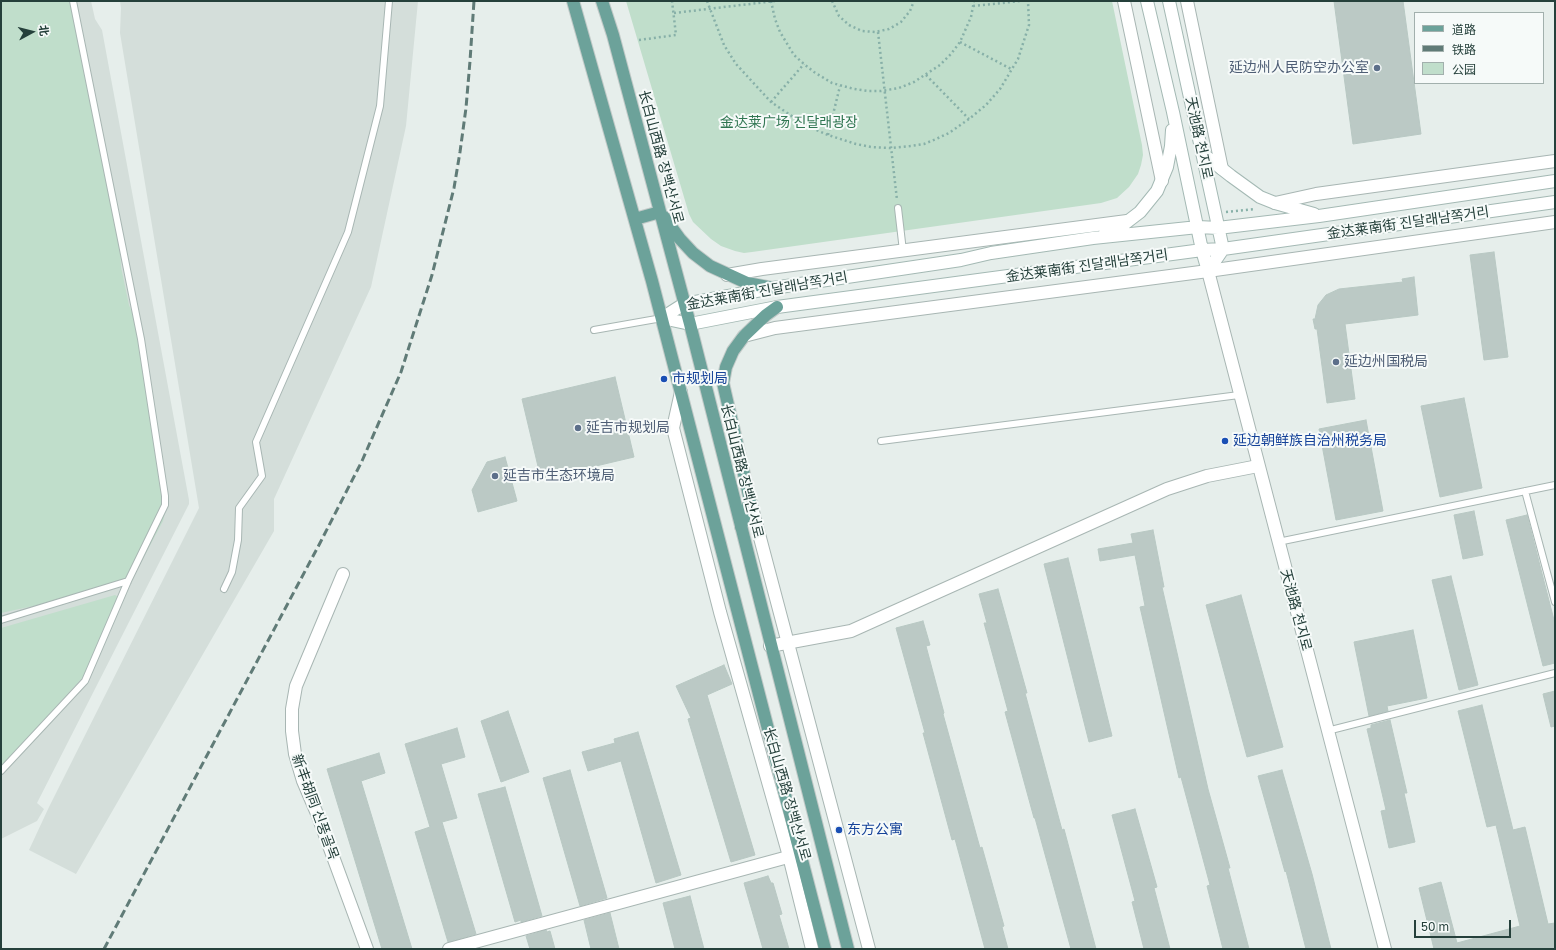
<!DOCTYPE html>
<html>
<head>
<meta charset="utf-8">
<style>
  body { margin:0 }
  #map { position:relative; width:1556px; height:950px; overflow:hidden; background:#e6eeeb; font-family:"Golos Text","Noto Sans SC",sans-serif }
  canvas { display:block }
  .frame { position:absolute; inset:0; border:2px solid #25403b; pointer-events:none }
  .legend { position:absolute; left:1414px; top:12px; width:130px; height:72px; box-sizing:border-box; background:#f6faf9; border:1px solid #a2b0ad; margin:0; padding:5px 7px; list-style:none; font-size:12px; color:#25403b }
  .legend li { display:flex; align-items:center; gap:8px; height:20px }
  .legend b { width:20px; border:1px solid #a2b0ad }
  .north { position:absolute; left:12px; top:12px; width:40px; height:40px; -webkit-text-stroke:3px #f6faf9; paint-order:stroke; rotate:83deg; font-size:11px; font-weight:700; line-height:16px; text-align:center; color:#25403b }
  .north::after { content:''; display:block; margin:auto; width:14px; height:18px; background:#25403b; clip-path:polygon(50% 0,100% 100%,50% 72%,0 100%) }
  .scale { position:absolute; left:1414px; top:920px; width:97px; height:18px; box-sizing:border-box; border:2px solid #25403b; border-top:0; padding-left:5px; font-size:12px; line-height:14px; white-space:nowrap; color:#25403b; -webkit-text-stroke:3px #f6faf9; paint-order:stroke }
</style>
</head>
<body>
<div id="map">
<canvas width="1556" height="950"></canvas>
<div class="frame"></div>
<ul class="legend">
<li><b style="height:5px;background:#6ca29a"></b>道路</li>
<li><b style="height:5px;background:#607b77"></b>铁路</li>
<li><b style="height:11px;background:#c0decb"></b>公园</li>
</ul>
<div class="north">北</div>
<div class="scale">50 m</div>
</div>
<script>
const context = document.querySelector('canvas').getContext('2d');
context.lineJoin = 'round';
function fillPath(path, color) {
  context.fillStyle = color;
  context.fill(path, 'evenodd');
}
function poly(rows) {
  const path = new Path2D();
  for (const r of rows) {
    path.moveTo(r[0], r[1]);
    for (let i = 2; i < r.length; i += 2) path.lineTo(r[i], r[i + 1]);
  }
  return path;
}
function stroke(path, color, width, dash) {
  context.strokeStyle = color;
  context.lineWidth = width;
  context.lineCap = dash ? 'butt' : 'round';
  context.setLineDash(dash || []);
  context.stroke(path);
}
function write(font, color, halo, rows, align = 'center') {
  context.font = font + ' "Golos Text","Noto Sans SC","Noto Sans KR",sans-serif';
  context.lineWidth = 4;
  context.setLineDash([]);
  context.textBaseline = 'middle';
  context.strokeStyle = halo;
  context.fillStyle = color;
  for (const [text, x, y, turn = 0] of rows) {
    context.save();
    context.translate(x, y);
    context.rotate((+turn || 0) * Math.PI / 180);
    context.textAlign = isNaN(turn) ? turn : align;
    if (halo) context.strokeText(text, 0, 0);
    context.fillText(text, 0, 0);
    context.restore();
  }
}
const built = poly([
  [1,1,91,1,95,19,102,30,189,500,189,504,37,803,44,809,37,821,1,839],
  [120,1,418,1,406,126,371,287,274,499,274,531,76,874,29,850,49,807,199,508,120,33,121,8]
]);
const green = poly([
  [1,1,70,1,120,249,121,267,129,305,136,323,166,509,163,521,129,585,1,613],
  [626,1,1112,1,1142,145,1143,155,1141,165,1138,174,1129,187,1117,198,1101,203,752,252,744,253,735,251,721,246,711,239,693,222,689,214],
  [115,595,122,600,85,675,1,766,1,628]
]);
const building = poly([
  [1334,1,1403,1,1421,134,1353,144,1334,1],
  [1494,252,1508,357,1484,360,1470,255,1494,252],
  [1414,277,1418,315,1345,324,1355,399,1327,403,1317,329,1315,329,1313,319,1315,319,1318,305,1326,295,1339,289,1403,282,1402,279,1414,277],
  [615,377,634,457,541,479,522,399,615,377],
  [1464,398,1482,488,1440,497,1421,406,1464,398],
  [1366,420,1383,511,1336,520,1319,429,1366,420],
  [505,457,517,501,478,512,472,490,487,462,505,457],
  [1474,511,1483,555,1463,559,1454,515,1474,511],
  [1527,515,1555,624,1555,663,1543,666,1506,520,1527,515],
  [1153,530,1164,587,1162,587,1208,789,1230,868,1228,868,1249,949,1223,949,1207,886,1210,885,1181,777,1179,778,1140,607,1145,606,1135,555,1100,561,1098,549,1133,543,1131,534,1153,530],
  [1068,558,1112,736,1089,742,1044,564,1068,558],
  [1451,576,1478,685,1459,690,1432,580,1451,576],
  [998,589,1027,693,1025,693,1062,830,1064,829,1096,949,1071,949,1035,818,1034,818,1005,712,1008,711,984,623,987,623,979,594,998,589],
  [1241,595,1283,747,1247,757,1206,605,1241,595],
  [923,621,930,645,926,646,944,713,943,714,980,848,982,847,1004,926,1002,927,1008,949,985,949,955,839,952,840,923,733,925,733,896,628,923,621],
  [1413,630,1427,698,1387,706,1388,711,1369,716,1354,642,1413,630],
  [724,665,732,684,707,695,755,855,731,862,688,719,691,718,676,686,724,665],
  [1555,691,1555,726,1551,727,1543,694,1555,691],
  [1482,705,1513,830,1525,827,1548,924,1555,923,1555,949,1434,949,1419,888,1441,882,1457,943,1520,926,1496,825,1487,827,1458,711,1482,705],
  [508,711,529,772,501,782,481,721,508,711],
  [1390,720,1407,793,1404,793,1415,842,1389,848,1381,811,1386,810,1367,729,1371,728,1371,725,1390,720],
  [457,728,465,757,441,764,457,818,442,822,476,934,448,942,415,832,430,827,405,744,457,728],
  [638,732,681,875,656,883,621,761,588,771,582,752,615,743,614,739,638,732],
  [379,753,385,773,361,781,412,949,382,949,327,769,379,753],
  [570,770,607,898,580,906,543,778,570,770],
  [1282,770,1312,874,1331,949,1306,949,1286,871,1285,872,1258,776,1282,770],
  [505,787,542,916,521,922,521,920,515,922,478,794,505,787],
  [1135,809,1157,887,1154,888,1170,949,1144,949,1132,902,1135,901,1112,815,1135,809],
  [768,876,771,883,773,883,782,914,779,915,789,949,763,949,744,883,768,876],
  [690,896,704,949,675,949,663,903,690,896],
  [610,913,619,949,591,949,584,920,610,913],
  [546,930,547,932,550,931,555,949,530,949,526,936,546,930]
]);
const path = poly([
  [707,1,724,45,736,64,771,102,805,125,828,135,856,144,871,147,891,148,910,146,924,144,936,139,949,133,969,119,986,105,1000,89,1018,59,1029,25,1028,1],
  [771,1,775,19,780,32,794,55,804,64,814,72,832,83,854,89,868,91,881,91,899,88,914,82,940,65,951,54,960,42,971,17,974,1],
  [832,1,839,16,849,25,862,31,875,32,889,29,901,22,910,11,914,1],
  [973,6,1021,1],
  [674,13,775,1],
  [878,32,897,200],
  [639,40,676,35,672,1],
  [960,42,1013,70],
  [926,75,969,119],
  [771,102,804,64],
  [828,135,840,86],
  [1226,212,1255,209]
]);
const service = poly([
  [898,208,903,251],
  [594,330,662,318],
  [881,441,1239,395],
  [1525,491,1555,602],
  [1278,542,1555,485],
  [224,589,232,572,238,540,239,508,262,476,256,442,348,232,380,106,389,1],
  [1,620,128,581],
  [1327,731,1555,673],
  [1,771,85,681,128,581,165,505,165,496,141,339,73,1]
]);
const minor = poly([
  [1275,203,1316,194,1555,161],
  [727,275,762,269,1127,221],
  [744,336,775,328,1208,271,1555,222],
  [343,574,296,686,292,709,292,731,295,754,303,781,318,816,367,949],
  [770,646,851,631,1167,489,1207,476,1258,466],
  [449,949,799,854]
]);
const tertiary = poly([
  [1124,1,1162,181],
  [1187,1,1222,169],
  [1208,271,1385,949],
  [681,392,673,428,720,612,789,856,812,949],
  [750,500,869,949]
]);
const secondary = poly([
  [1147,1,1173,112,1202,250,1208,271],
  [1169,1,1223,249,1208,271],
  [1203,154,1231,176,1260,197,1275,203,1314,214],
  [1105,233,1123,225,1140,212,1157,191,1167,167,1171,146,1172,130],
  [662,318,684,304,773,288,961,260,991,253,1093,238,1198,227,1218,228,1319,216,1555,181],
  [662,318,690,324,777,307,1202,250,1223,249,1555,202]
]);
const primary = poly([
  [573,1,652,281,825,949],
  [602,1,613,35,690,324,848,949],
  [664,217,680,239,693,253,710,266,747,283,773,288],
  [635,219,660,212],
  [741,527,750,500,723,383,726,367,733,351,744,336,766,315,777,307]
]);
const rail = poly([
  [104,949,320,543,362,461,401,372,432,275,454,188,460,152,466,108,470,61,474,1]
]);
const markers = [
  [1377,68,4,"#5c6f8a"],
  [1336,362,4,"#5c6f8a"],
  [664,379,4,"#1a4fb4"],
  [578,428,4,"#5c6f8a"],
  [1225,441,4,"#1a4fb4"],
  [495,476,4,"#5c6f8a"],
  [839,830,4,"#1a4fb4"]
];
const serviceNames = [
  ["延边州人民防空办公室",1369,68,"right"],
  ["延边州国税局",1344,362],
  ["延吉市规划局",586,428],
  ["延吉市生态环境局",503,476]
];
const parkNames = [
  ["金达莱广场 진달래광장",789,123]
];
const streetNames = [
  ["天池路 천지로",1199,138,78],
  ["长白山西路 장백산서로",661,157,75],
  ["金达莱南街 진달래남쪽거리",1408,223,-8],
  ["金达莱南街 진달래남쪽거리",1087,266,-8],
  ["金达莱南街 진달래남쪽거리",767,291,-10],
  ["长白山西路 장백산서로",742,471,76],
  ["天池路 천지로",1296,610,75],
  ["长白山西路 장백산서로",787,794,74],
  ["新丰胡同 신풍골목",315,807,70]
];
const transitNames = [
  ["市规划局",672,379],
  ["延边朝鲜族自治州税务局",1233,441],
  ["东方公寓",847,830]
];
fillPath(built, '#d4deda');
fillPath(green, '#c0decb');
fillPath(building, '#bbc9c5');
stroke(building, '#b8c8c3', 1);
stroke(service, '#a8b6b3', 8);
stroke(minor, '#a8b6b3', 14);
stroke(tertiary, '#a8b6b3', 14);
stroke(secondary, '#a4b9b4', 14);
stroke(primary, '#c2cac8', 14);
stroke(path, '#87b0a8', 2.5, [2, 3]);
stroke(service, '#fff', 6);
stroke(minor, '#fff', 12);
stroke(tertiary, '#fff', 12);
stroke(secondary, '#fff', 12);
stroke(primary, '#6ca29a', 12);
stroke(rail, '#607b77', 3, [8, 4]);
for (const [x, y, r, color] of markers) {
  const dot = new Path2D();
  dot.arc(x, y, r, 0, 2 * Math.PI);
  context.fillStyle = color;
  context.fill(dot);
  stroke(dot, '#f6faf9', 1.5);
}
write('14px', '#4e5e75', '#f6faf9', serviceNames, 'left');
write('14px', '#307652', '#f6faf9', parkNames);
write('14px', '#25403b', '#f6faf9', streetNames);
write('14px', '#164399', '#f6faf9', transitNames, 'left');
</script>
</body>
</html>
